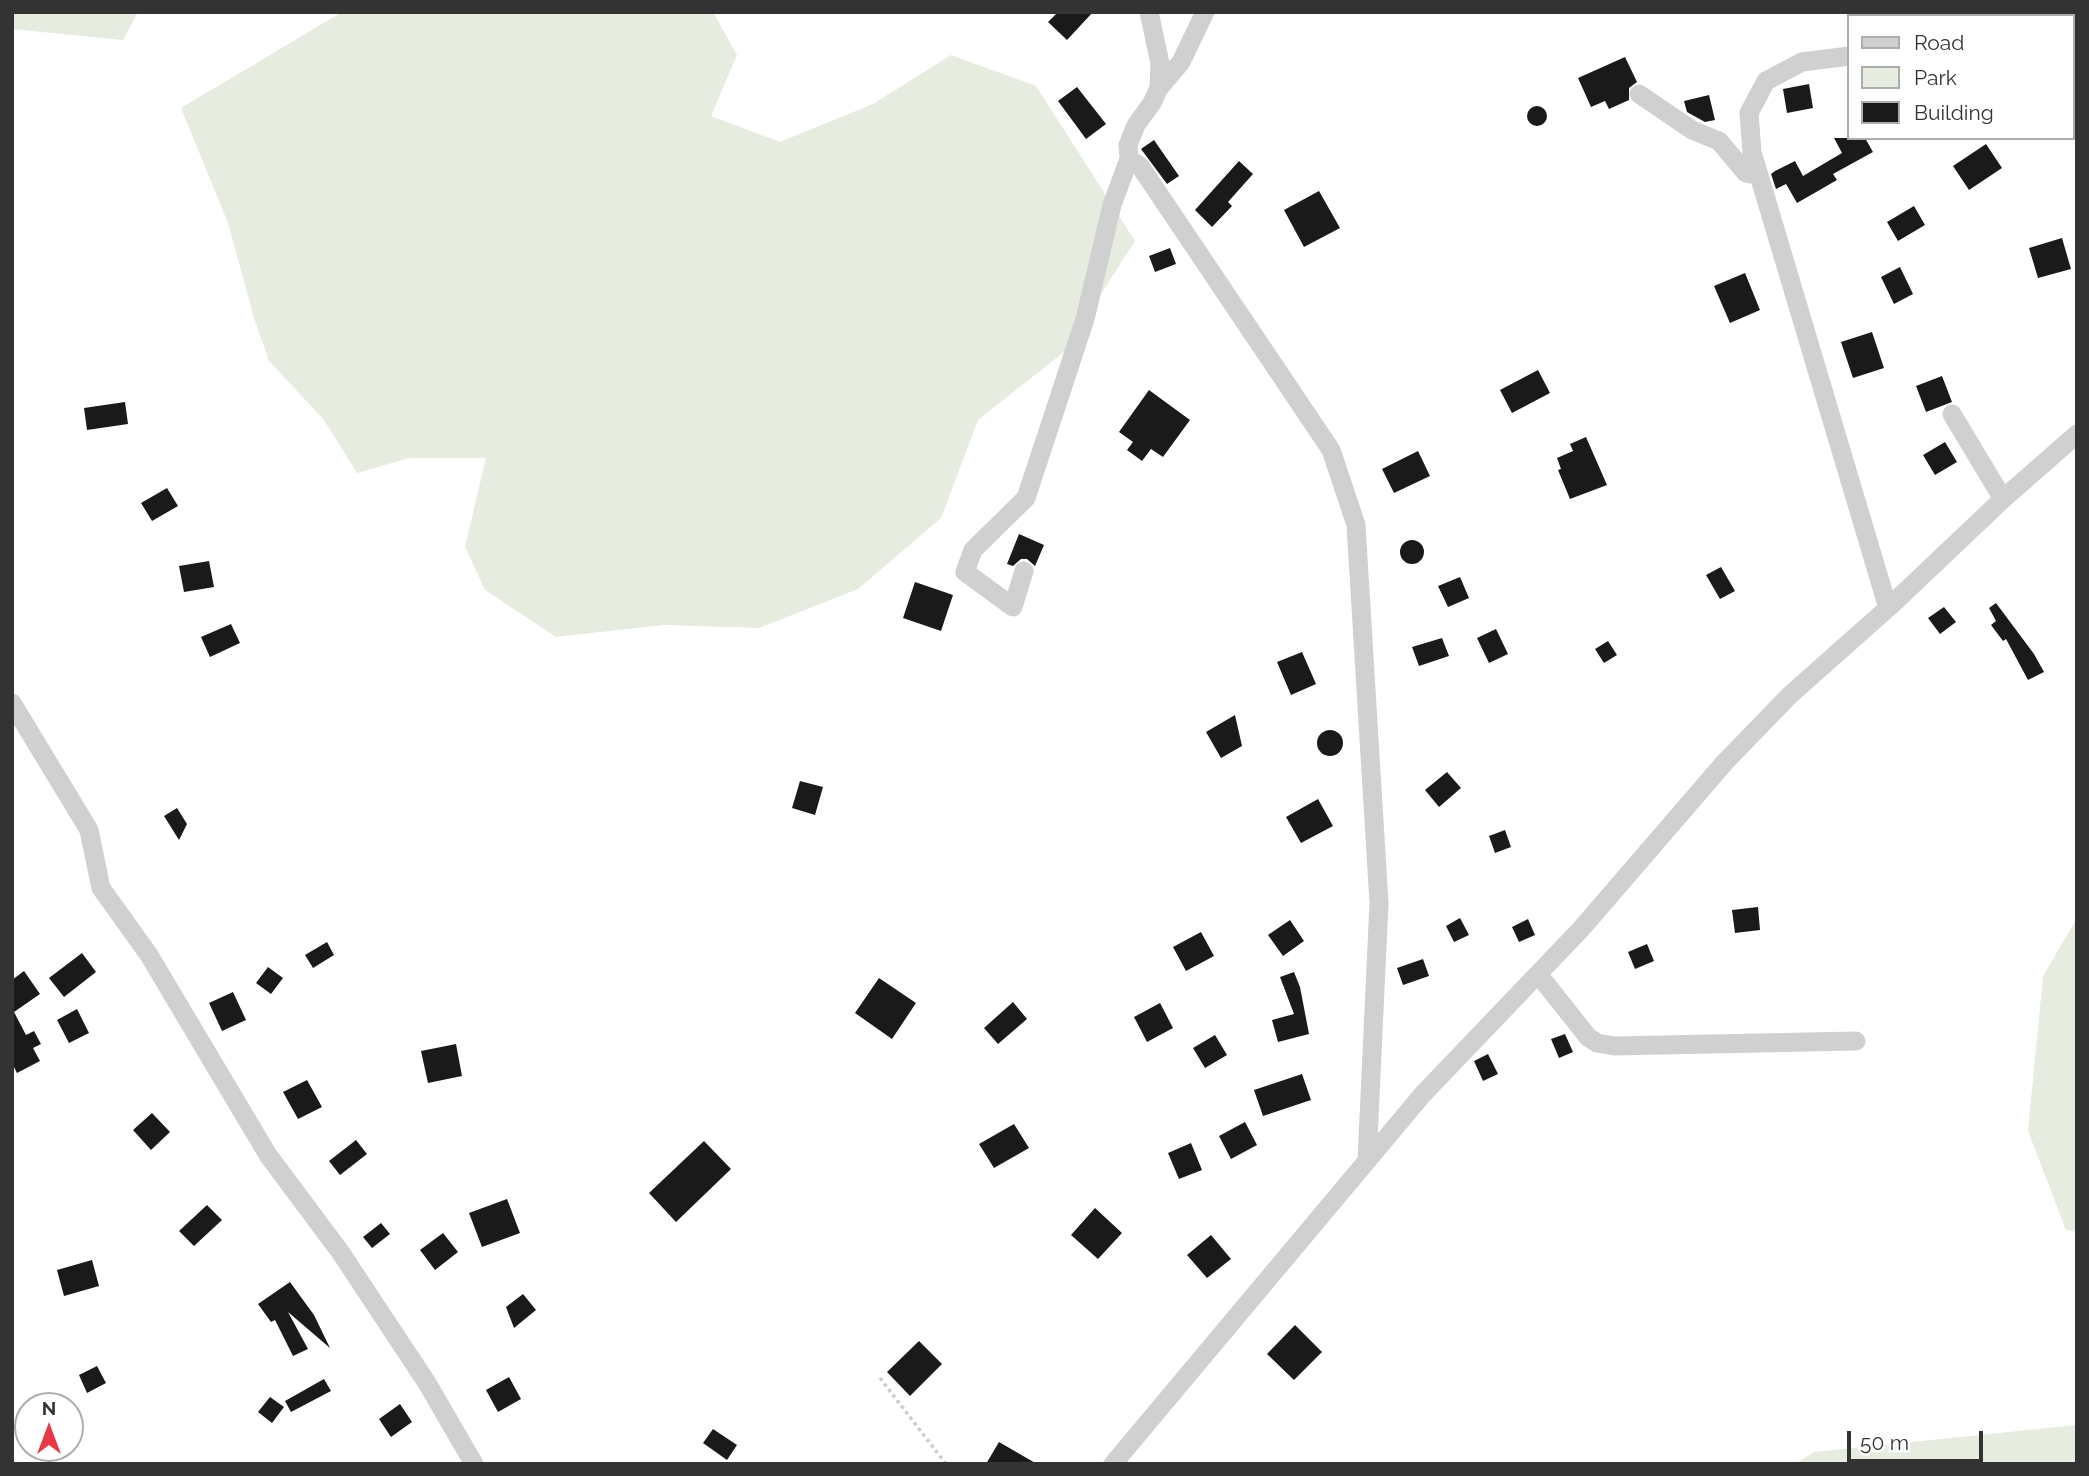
<!DOCTYPE html>
<html>
<head>
<meta charset="utf-8">
<style>
  body { margin:0 }
  #map { position:relative; width:2089px; height:1476px; overflow:hidden; background:#fff; font-family:Raleway,sans-serif }
  canvas { display:block }
  .frame { position:absolute; inset:0; border:14px solid #333; pointer-events:none }
  .legend { position:absolute; left:1847px; top:14px; width:228px; height:126px; box-sizing:border-box; background:#fff; border:2px solid #adadad; margin:0; padding:9px 12px; list-style:none; font-size:21px; color:#333 }
  .legend li { display:flex; align-items:center; gap:14px; height:35px }
  .legend b { width:35px; border:2px solid #adadad }
  .north { position:absolute; left:14px; top:1392px; width:70px; height:70px; box-sizing:border-box; background:#fff; border:2px solid #adadad; border-radius:50%; rotate:0deg; font-size:19px; font-weight:700; line-height:28px; text-align:center; color:#333 }
  .north::after { content:''; display:block; margin:auto; width:24px; height:32px; background:#e63946; clip-path:polygon(50% 0,100% 100%,50% 72%,0 100%) }
  .scale { position:absolute; left:1847px; top:1431px; width:136px; height:32px; box-sizing:border-box; border:4px solid #333; border-top:0; padding-left:9px; font-size:21px; line-height:24px; white-space:nowrap; color:#333; -webkit-text-stroke:5px #fff; paint-order:stroke }
</style>
</head>
<body>
<div id="map">
<canvas width="2089" height="1476"></canvas>
<div class="frame"></div>
<ul class="legend">
<li><b style="height:9px;background:#d0d0d0"></b>Road</li>
<li><b style="height:19px;background:#e6ecdf"></b>Park</li>
<li><b style="height:19px;background:#1a1a1a"></b>Building</li>
</ul>
<div class="north">N</div>
<div class="scale">50 m</div>
</div>
<script>
const context = document.querySelector('canvas').getContext('2d');
context.lineJoin = 'round';
function fillPath(path, color) {
  context.fillStyle = color;
  context.fill(path, 'evenodd');
}
function poly(rows) {
  const path = new Path2D();
  for (const r of rows) {
    if (r.length === 3) {
      path.moveTo(r[0] + r[2], r[1]);
      path.arc(r[0], r[1], r[2], 0, 2 * Math.PI);
      continue;
    }
    path.moveTo(r[0], r[1]);
    for (let i = 2; i < r.length; i += 2) path.lineTo(r[i], r[i + 1]);
  }
  return path;
}
function stroke(path, color, width, dash) {
  context.strokeStyle = color;
  context.lineWidth = width;
  context.lineCap = dash ? 'butt' : 'round';
  context.setLineDash(dash || []);
  context.stroke(path);
}
const green = poly([
  [12,12,138,12,123,40,12,29],
  [342,12,713,12,737,55,711,116,780,142,873,104,951,55,1036,86,1135,241,1064,352,978,420,941,518,858,589,759,628,664,625,556,637,485,590,465,547,486,458,409,458,357,473,324,420,269,361,254,318,228,223,181,108],
  [2077,918,2077,1232,2066,1230,2028,1131,2043,976],
  [2077,1425,2077,1464,1795,1464,1814,1452]
]);
const building = poly([
  [1058,12,1093,12,1067,40,1048,22],
  [1625,57,1637,82,1629,88,1629,100,1609,109,1605,101,1591,107,1578,78],
  [1809,84,1813,108,1787,113,1783,89],
  [1077,87,1106,124,1086,139,1058,101],
  [1709,95,1715,120,1705,122,1687,112,1684,101],
  [1537,116,10],
  [1834,138,1865,138,1873,152,1833,174,1837,180,1797,203,1786,184,1776,189,1771,174,1775,171,1795,161,1803,176,1842,153],
  [1154,140,1179,176,1167,184,1141,149],
  [1986,144,2002,168,1969,190,1953,166],
  [1239,161,1253,174,1228,202,1232,206,1212,227,1195,210],
  [1319,191,1340,228,1304,247,1284,210],
  [1914,206,1925,225,1898,241,1887,222],
  [2062,238,2071,269,2038,278,2029,248],
  [1170,248,1176,264,1155,272,1149,256],
  [1900,267,1913,294,1894,304,1881,277],
  [1745,273,1760,310,1730,323,1714,286],
  [1872,332,1884,368,1853,378,1841,342],
  [1538,370,1550,393,1512,413,1500,390],
  [1942,376,1952,402,1926,412,1916,386],
  [1149,390,1190,420,1163,457,1151,449,1142,461,1127,450,1133,442,1119,432],
  [125,402,128,424,87,430,84,408],
  [1586,437,1607,485,1570,499,1558,470,1561,469,1557,458,1573,451,1570,444],
  [1945,442,1957,462,1935,475,1923,455],
  [1418,451,1430,476,1394,493,1382,469],
  [167,488,178,506,152,521,141,503],
  [1019,534,1044,545,1035,566,1027,559,1021,559,1013,566,1007,564],
  [1412,552,12],
  [209,561,214,587,184,592,179,566],
  [1721,567,1735,591,1720,599,1706,575],
  [1460,577,1469,598,1448,607,1438,586],
  [915,582,953,595,941,631,903,618],
  [1996,603,2034,654,2044,672,2028,680,2006,639,2003,641,1991,625,1996,621,1989,608],
  [1944,607,1956,622,1940,634,1928,618],
  [231,624,240,643,210,657,201,637],
  [1496,629,1508,654,1489,663,1477,638],
  [1442,638,1449,656,1419,666,1412,647],
  [1608,641,1617,655,1604,663,1595,649],
  [1302,652,1316,684,1291,695,1277,662],
  [1235,715,1242,746,1221,758,1206,732],
  [1330,743,13],
  [1447,772,1461,788,1439,807,1425,790],
  [800,781,823,787,815,815,792,808],
  [1318,799,1333,826,1301,843,1286,817],
  [177,808,187,824,179,840,164,816],
  [1505,830,1511,847,1495,853,1489,836],
  [1758,907,1760,930,1735,933,1732,910],
  [1460,918,1469,935,1454,942,1446,926],
  [1528,919,1535,935,1519,942,1512,927],
  [1290,920,1304,941,1283,956,1268,935],
  [1201,932,1214,956,1186,971,1173,947],
  [327,942,334,955,313,968,305,955],
  [1647,944,1654,961,1635,969,1628,952],
  [82,953,96,972,64,997,49,978],
  [1423,959,1429,976,1403,985,1397,968],
  [268,967,283,978,271,994,256,983],
  [24,971,40,994,14,1012,26,1035,34,1031,41,1044,33,1048,40,1061,17,1073,12,1063,12,980],
  [1294,972,1300,987,1309,1034,1278,1042,1272,1020,1294,1014,1280,977],
  [879,978,916,1003,892,1039,855,1013],
  [233,992,246,1020,222,1031,209,1003],
  [1013,1002,1027,1019,998,1044,984,1028],
  [1160,1003,1173,1028,1147,1042,1134,1017],
  [77,1009,89,1033,69,1043,57,1020],
  [1565,1034,1573,1052,1559,1058,1551,1039],
  [1215,1035,1227,1055,1205,1068,1193,1048],
  [456,1044,462,1076,428,1083,421,1051],
  [1488,1054,1498,1074,1483,1081,1474,1061],
  [1302,1074,1311,1100,1263,1116,1254,1090],
  [307,1080,322,1107,298,1119,283,1092],
  [152,1113,170,1132,151,1150,133,1130],
  [1245,1122,1257,1145,1231,1159,1219,1136],
  [1014,1124,1029,1148,994,1168,979,1144],
  [356,1140,367,1154,340,1175,329,1161],
  [704,1141,731,1169,676,1222,649,1193],
  [1191,1143,1202,1170,1179,1179,1168,1153],
  [507,1199,520,1233,482,1247,469,1213],
  [207,1205,222,1220,194,1246,179,1231],
  [1095,1208,1122,1233,1098,1259,1071,1235],
  [381,1223,390,1234,372,1248,363,1237],
  [443,1233,458,1252,435,1270,420,1250],
  [1211,1235,1231,1259,1207,1278,1187,1255],
  [92,1260,99,1286,64,1296,57,1270],
  [290,1282,314,1315,330,1348,288,1312,308,1349,293,1356,275,1320,271,1322,258,1304],
  [523,1294,536,1310,514,1328,506,1307],
  [1295,1325,1322,1352,1294,1380,1267,1354],
  [919,1341,942,1364,910,1396,887,1372],
  [97,1366,106,1383,87,1393,79,1375],
  [509,1377,521,1399,498,1412,486,1390],
  [324,1379,331,1391,291,1412,285,1401],
  [270,1397,284,1407,272,1423,258,1412],
  [400,1404,412,1422,391,1437,379,1419],
  [713,1429,737,1445,727,1460,703,1443],
  [999,1442,1037,1464,986,1464]
]);
const path = poly([
  [880,1378,946,1464]
]);
const minor = poly([
  [1149,12,1160,63,1159,88,1152,103,1136,125,1128,145,1129,159,1140,166,1331,450,1356,525,1379,903,1367,1161],
  [1954,16,1955,12],
  [1849,56,1802,62,1766,81,1749,113,1752,152,1888,608],
  [1159,88,1181,62,1205,12],
  [1639,94,1692,130,1719,141,1746,173,1759,175],
  [1952,414,2003,499],
  [1024,571,1013,607,965,572,973,550,1026,498,1085,319,1112,205,1129,159],
  [12,703,89,830,101,888,149,955,268,1155,341,1253,427,1383,474,1464],
  [1538,974,1588,1037,1597,1043,1614,1046,1856,1041],
  [1113,1464,1423,1094,1581,929,1725,762,1790,695,1888,608,2003,499,2077,434]
]);
fillPath(green, '#e6ecdf');
fillPath(building, '#1a1a1a');
stroke(path, '#cdcdcd', 3.5, [3.5, 3.5]);
stroke(minor, '#d0d0d0', 19);
</script>
</body>
</html>
